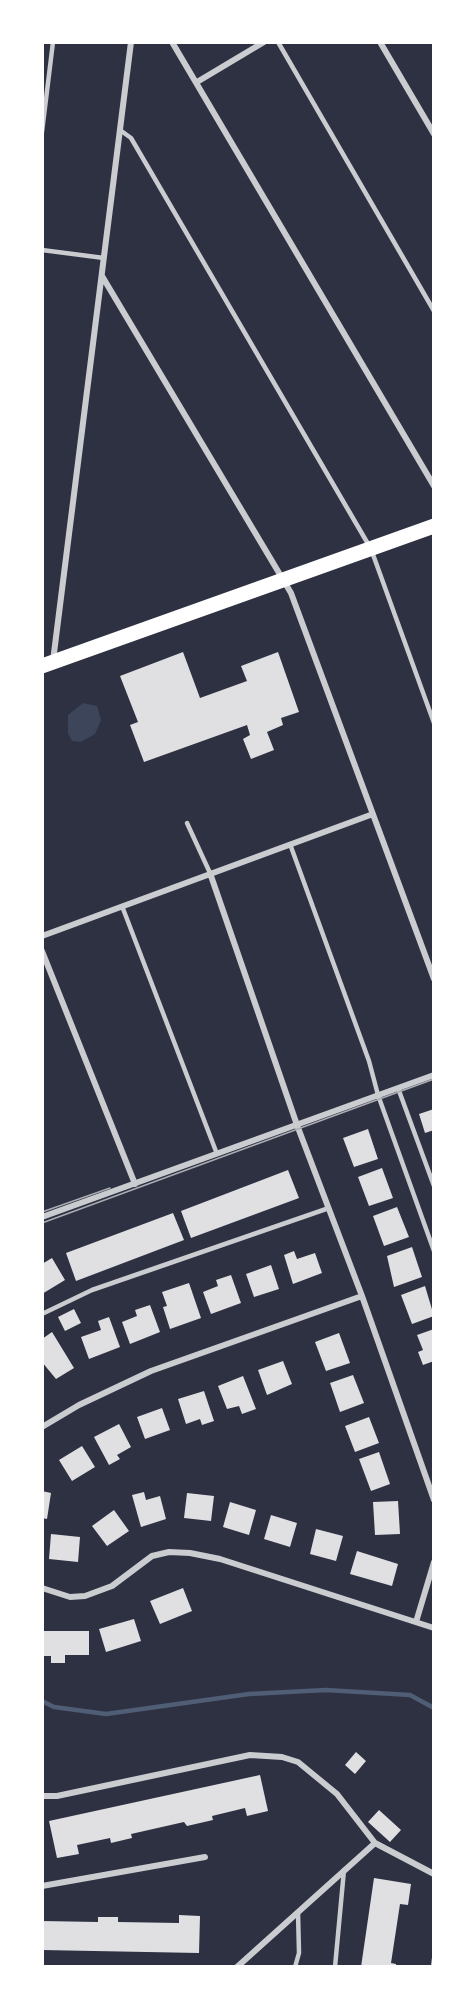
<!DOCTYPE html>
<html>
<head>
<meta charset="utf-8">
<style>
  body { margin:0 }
  #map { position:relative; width:476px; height:2009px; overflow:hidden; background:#2d3142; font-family:Jost,sans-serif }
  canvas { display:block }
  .frame { position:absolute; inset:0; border:44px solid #fff; pointer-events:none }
</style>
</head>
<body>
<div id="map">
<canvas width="476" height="2009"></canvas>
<div class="frame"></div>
</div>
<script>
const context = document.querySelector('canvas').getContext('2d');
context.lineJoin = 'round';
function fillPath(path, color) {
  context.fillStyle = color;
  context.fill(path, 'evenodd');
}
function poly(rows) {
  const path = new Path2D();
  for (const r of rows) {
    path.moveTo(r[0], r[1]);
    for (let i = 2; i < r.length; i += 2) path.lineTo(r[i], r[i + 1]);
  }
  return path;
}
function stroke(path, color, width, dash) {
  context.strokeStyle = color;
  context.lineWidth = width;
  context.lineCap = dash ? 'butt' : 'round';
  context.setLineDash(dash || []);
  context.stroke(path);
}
const green = poly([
  [83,703,97,706,101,720,95,734,81,742,72,741,68,733,68,715]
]);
const stream = poly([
  [42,1701,54,1707,106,1714,249,1694,326,1690,410,1695,434,1708]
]);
const building = poly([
  [183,652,200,698,247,681,241,666,278,652,299,712,281,718,283,725,267,732,274,750,251,759,243,739,250,735,247,725,144,762,130,725,138,722,120,676],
  [434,1109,434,1130,425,1133,419,1114],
  [368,1129,378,1159,354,1167,343,1138],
  [382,1168,393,1198,369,1206,358,1177],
  [288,1170,299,1198,191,1238,181,1211],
  [397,1207,409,1237,384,1246,373,1216],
  [173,1213,184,1240,76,1281,66,1253],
  [412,1247,422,1277,394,1287,387,1256],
  [294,1251,297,1259,315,1253,322,1273,293,1284,284,1255],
  [52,1258,65,1280,42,1294,42,1264],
  [271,1265,279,1289,254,1297,246,1274],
  [231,1275,241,1303,211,1314,203,1292,218,1286,216,1280],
  [189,1283,201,1318,170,1329,163,1307,167,1306,162,1292],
  [425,1286,434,1316,412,1324,401,1295],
  [150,1305,160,1332,130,1344,122,1322,137,1316,135,1310],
  [74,1309,81,1323,65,1331,58,1317],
  [109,1317,120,1347,89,1359,81,1337,101,1330,98,1321],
  [434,1329,434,1361,423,1365,418,1352,423,1350,417,1335],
  [52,1332,74,1368,56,1379,42,1362,42,1339],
  [339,1333,350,1363,326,1371,315,1342],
  [283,1361,292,1384,267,1395,258,1370],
  [353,1375,364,1403,340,1412,330,1383],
  [243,1376,256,1409,242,1414,239,1406,227,1409,218,1386],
  [204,1391,214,1421,202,1425,200,1419,186,1424,178,1399],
  [162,1408,170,1430,145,1439,137,1417],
  [369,1417,379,1443,355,1452,345,1426],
  [119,1424,131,1447,117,1455,120,1459,109,1465,94,1437],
  [82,1446,95,1467,72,1481,59,1460],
  [379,1452,390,1484,371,1491,359,1459],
  [42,1491,51,1493,47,1519,42,1518],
  [144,1492,146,1500,160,1496,166,1519,141,1527,132,1495],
  [187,1493,214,1496,211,1521,184,1518],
  [398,1501,400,1534,375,1535,373,1502],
  [230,1502,256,1510,249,1535,223,1527],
  [114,1510,129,1531,107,1546,92,1526],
  [271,1515,297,1523,290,1547,264,1539],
  [316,1529,343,1536,336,1561,310,1554],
  [51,1534,80,1537,78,1562,49,1559],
  [357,1551,398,1564,392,1586,350,1574],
  [183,1588,192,1611,160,1624,150,1601],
  [134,1619,141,1641,106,1652,99,1629],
  [44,1631,89,1631,89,1655,65,1655,65,1663,51,1663,51,1656,44,1656],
  [356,1752,366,1761,355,1774,345,1765],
  [260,1775,268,1811,247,1816,245,1808,212,1816,213,1820,187,1826,184,1822,131,1834,132,1838,111,1843,110,1838,77,1845,79,1854,57,1858,49,1821],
  [379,1810,401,1830,390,1842,368,1822],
  [374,1878,411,1884,408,1905,400,1904,391,1963,396,1964,396,1967,361,1967],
  [179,1915,200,1916,199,1953,42,1950,42,1921,98,1922,98,1917,118,1917,118,1922,179,1923]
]);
const service = poly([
  [278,42,434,311],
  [120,130,131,138,371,549,434,723],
  [42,132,53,42],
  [42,250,104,258],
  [187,823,210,873],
  [290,844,369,1061,378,1095,434,1251],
  [122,906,217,1154],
  [398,1088,434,1186],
  [42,1314,92,1290,329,1208],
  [295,1967,299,1953,298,1912],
  [335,1967,344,1870],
  [433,1967,434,1959]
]);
const minor = poly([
  [172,42,434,486],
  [380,42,434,134],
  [197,82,264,42],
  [102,276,291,593,434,979],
  [53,661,131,42],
  [210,873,297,1125,362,1296,434,1500],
  [42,936,373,814],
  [42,951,135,1184],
  [42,1217,434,1075],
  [42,1427,79,1405,151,1371,362,1296],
  [42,1588,70,1597,85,1596,112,1586,152,1556,169,1552,190,1553,220,1559,434,1628],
  [416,1622,434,1562],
  [42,1796,57,1796,250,1755,282,1757,298,1762,337,1794,375,1843,434,1874],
  [42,1886,205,1857],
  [237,1967,375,1843]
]);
const primary = poly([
  [42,666,434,526]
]);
const tram = poly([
  [42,1212,110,1188],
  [42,1223,434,1079]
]);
fillPath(green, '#3c4559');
stroke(stream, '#4f5d75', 4.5);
fillPath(building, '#e0e0e3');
stroke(service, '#caccd0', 4.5);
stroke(minor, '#caccd0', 6);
stroke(primary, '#fff', 15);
stroke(tram, '#abadb3', 1.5);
</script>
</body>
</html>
